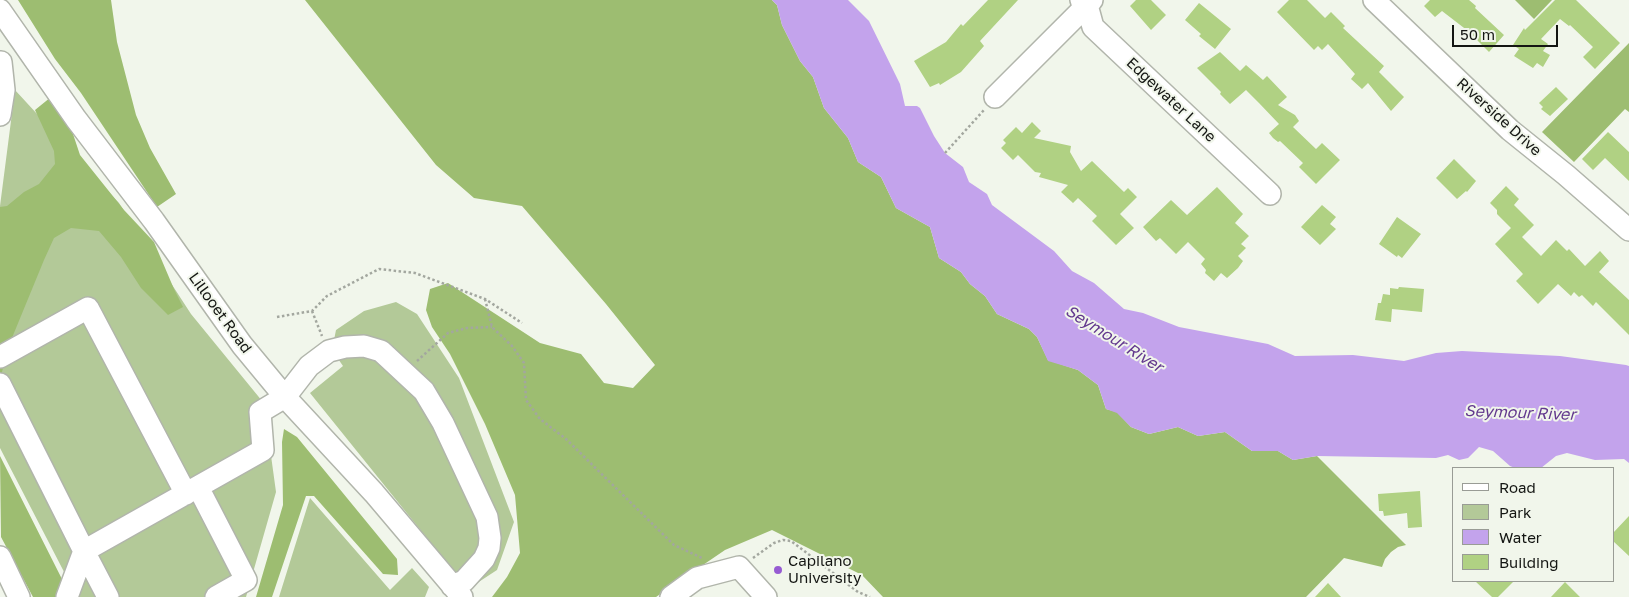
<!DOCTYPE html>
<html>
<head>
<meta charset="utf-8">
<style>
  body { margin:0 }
  #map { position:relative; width:1629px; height:597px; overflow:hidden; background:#f1f6eb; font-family:"Golos Text",sans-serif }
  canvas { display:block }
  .legend { position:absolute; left:1452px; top:467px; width:162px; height:115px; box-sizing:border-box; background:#f1f6eb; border:1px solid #999c95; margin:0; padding:6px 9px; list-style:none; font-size:15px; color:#141613 }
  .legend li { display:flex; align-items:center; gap:10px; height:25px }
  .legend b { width:25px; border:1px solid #999c95 }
  .scale { position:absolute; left:1452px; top:25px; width:106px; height:22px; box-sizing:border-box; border:2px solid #141613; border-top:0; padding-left:6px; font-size:15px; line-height:18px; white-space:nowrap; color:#141613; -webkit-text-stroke:4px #f1f6eb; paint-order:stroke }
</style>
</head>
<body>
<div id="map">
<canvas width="1629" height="597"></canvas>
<ul class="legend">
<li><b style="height:6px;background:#fff"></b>Road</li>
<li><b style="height:14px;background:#b3c998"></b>Park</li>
<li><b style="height:14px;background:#c3a3ec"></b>Water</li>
<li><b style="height:14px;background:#b0d183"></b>Building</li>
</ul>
<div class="scale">50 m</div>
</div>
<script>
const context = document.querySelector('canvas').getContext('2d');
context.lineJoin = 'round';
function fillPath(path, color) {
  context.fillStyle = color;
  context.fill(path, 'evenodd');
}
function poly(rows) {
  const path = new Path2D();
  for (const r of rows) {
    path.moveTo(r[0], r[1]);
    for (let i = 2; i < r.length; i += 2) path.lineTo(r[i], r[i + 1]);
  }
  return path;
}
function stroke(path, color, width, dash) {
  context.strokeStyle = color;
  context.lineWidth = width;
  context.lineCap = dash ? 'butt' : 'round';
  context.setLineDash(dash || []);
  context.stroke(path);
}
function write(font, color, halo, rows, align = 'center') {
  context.font = font + ' "Golos Text",sans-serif';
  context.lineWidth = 4;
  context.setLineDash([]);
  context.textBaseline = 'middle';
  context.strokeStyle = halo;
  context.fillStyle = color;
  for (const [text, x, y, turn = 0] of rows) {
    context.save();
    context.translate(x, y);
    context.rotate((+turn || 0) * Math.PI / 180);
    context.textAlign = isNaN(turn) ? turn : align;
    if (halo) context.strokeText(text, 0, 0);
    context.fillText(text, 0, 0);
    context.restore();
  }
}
const green = poly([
  [15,90,119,203,191,314,267,407,269,441,276,492,246,597,77,597,0,448,0,206],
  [396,302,417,314,459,378,514,522,497,570,468,589,310,393,343,366,332,350,336,330,364,311],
  [310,498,390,590,412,568,429,587,425,597,279,597]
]);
const forest = poly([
  [18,0,111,0,117,42,136,115,150,148,176,194,157,207,81,93,55,59],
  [305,0,772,0,777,5,782,25,800,61,813,77,824,108,848,138,858,162,881,177,896,208,930,227,939,258,961,272,970,284,985,296,997,314,1029,329,1037,337,1048,360,1078,370,1098,385,1106,409,1117,412,1131,427,1149,434,1178,427,1198,436,1225,432,1252,451,1278,451,1293,460,1317,456,1406,545,1398,547,1391,552,1385,559,1382,567,1344,558,1306,597,883,597,862,575,772,530,725,550,656,597,492,597,507,577,520,553,515,495,485,424,450,354,432,327,426,310,430,289,448,283,540,343,581,354,604,383,633,388,655,365,606,304,522,206,474,198,436,165],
  [1515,0,1552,0,1534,19],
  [1629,43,1629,112,1625,109,1574,162,1542,132],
  [51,97,70,125,80,155,124,210,154,242,174,289,183,307,168,315,141,288,121,257,99,231,71,228,54,238,44,260,7,350,0,381,0,207,7,206,24,192,39,184,55,164,54,151,35,110],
  [284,429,297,437,397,559,398,575,383,574,314,496,306,496,272,597,256,597,283,505,282,442],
  [0,456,71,597,33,597,1,537]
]);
const water = poly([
  [772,0,848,0,869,21,900,84,905,106,917,106,920,108,934,136,945,153,963,167,969,182,987,194,992,205,1054,251,1072,271,1094,283,1124,309,1143,313,1179,327,1268,344,1295,356,1353,355,1404,361,1436,353,1462,351,1560,356,1626,365,1629,366,1629,463,1624,459,1595,460,1567,453,1556,456,1541,468,1515,468,1510,466,1493,451,1479,447,1468,458,1459,460,1448,455,1436,458,1317,456,1293,460,1278,451,1252,451,1225,432,1198,436,1178,427,1149,434,1131,427,1117,413,1106,409,1098,385,1078,370,1048,361,1037,337,1029,329,997,314,985,296,970,284,961,272,939,258,930,227,896,208,881,177,858,162,848,138,824,108,813,77,800,61,782,25,777,5]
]);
const building = poly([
  [988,0,1018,0,980,41,984,46,961,72,940,85,939,83,930,87,914,61,946,42,961,24,963,26],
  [1136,0,1151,0,1166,15,1151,30,1130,6],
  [1289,0,1307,0,1325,18,1331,12,1345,26,1343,28,1384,66,1379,72,1404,97,1391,111,1368,83,1362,89,1351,79,1355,74,1328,44,1322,50,1318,46,1314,50,1277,12],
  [1430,0,1469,0,1476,6,1475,8,1504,35,1489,52,1468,31,1442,11,1435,17,1424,6],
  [1555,0,1576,0,1620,43,1595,69,1583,57,1593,47,1570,25,1569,26,1560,19,1541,39,1548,44,1543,51,1550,55,1543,67,1537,63,1533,68,1514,56,1519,49,1513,45,1524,28,1525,30],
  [1199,3,1231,29,1215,49,1199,36,1201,34,1185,20],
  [1220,52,1240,71,1246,65,1263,80,1267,76,1287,97,1278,105,1295,115,1299,121,1293,127,1316,149,1322,143,1340,160,1316,184,1299,167,1303,163,1280,141,1278,142,1273,138,1269,133,1279,124,1259,103,1246,90,1230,104,1220,94,1221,92,1197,68],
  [1556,87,1568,99,1550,116,1541,109,1543,107,1539,103],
  [1032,122,1041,131,1034,138,1071,146,1070,152,1081,171,1092,161,1124,192,1128,188,1137,197,1120,214,1134,228,1116,245,1092,221,1097,216,1078,198,1073,203,1061,192,1068,185,1039,177,1041,173,1035,172,1018,155,1013,160,1001,148,1006,143,1003,140,1016,127,1022,133],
  [1608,132,1629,152,1629,181,1605,158,1593,170,1582,159],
  [1454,159,1476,181,1467,192,1466,191,1457,199,1436,178],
  [1506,186,1519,199,1514,205,1534,225,1522,237,1541,256,1556,240,1567,251,1569,249,1585,266,1600,251,1609,261,1599,272,1629,300,1629,335,1596,302,1593,306,1582,295,1579,297,1574,292,1571,296,1558,284,1538,304,1516,281,1523,274,1495,244,1511,228,1497,214,1497,210,1490,203],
  [1217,187,1243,214,1235,223,1249,236,1241,244,1246,248,1238,256,1243,261,1238,268,1227,278,1221,273,1214,281,1205,273,1206,270,1201,264,1205,259,1188,242,1176,254,1160,238,1156,241,1143,227,1171,200,1187,215],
  [1322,205,1336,217,1330,224,1336,229,1320,245,1301,227],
  [1397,217,1421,234,1402,258,1398,255,1397,257,1379,244],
  [1399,287,1424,289,1422,312,1392,309,1391,322,1375,320,1378,303,1381,303,1383,294,1390,295,1390,288,1398,289],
  [1420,491,1422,527,1408,528,1407,513,1384,516,1383,511,1379,511,1378,494],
  [1629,516,1629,556,1613,541,1613,533],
  [1475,581,1514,581,1498,597,1492,597],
  [1565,582,1580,597,1551,597],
  [1328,583,1341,597,1315,597]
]);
const path = poly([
  [945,153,984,110],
  [485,299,492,327,512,346,524,363,526,400,540,419,566,439,674,545,702,558],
  [312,311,322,336],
  [277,317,312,311,327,296,379,269,415,273,485,299,522,323],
  [417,361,448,333,467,328,492,327],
  [753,558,774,543,783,540,791,541,858,592,870,597]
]);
const minor = poly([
  [1081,0,1087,5,1093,27,1270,194],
  [1374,0,1510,130,1566,175,1629,230],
  [0,10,76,119,154,221,242,345,285,397,374,493,462,597],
  [995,97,1092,0],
  [0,115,4,90,1,62],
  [0,357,88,308,186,494],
  [0,384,84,551,263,450,260,412,285,397,309,366,329,351,345,347,364,346,381,351,424,391,443,423,487,517,490,538,489,548,484,559,464,581,452,586],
  [198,487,246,580,216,597],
  [0,557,19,597],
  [67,597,84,551,108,597],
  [671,597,697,578,739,567,766,597]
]);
const markers = [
  [778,570,5,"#965bd2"]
];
const streetNames = [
  ["Edgewater Lane",1171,100,43],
  ["Riverside Drive",1499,117,42],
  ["Lillooet Road",220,313,54]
];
const poiNames = [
  ["Capilano",788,561],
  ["University",788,578]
];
const waterNames = [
  ["Seymour River",1114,339,32],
  ["Seymour River",1520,413,2]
];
fillPath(green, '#b3c998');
fillPath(forest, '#9dbd71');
fillPath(water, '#c3a3ec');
fillPath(building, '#b0d183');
stroke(minor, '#b1b5ab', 24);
stroke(path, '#a3a79f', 2.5, [2.5, 2.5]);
stroke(minor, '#fff', 21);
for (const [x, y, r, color] of markers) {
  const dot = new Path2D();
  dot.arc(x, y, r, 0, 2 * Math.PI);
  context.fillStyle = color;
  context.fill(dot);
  stroke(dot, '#f1f6eb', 2);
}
write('15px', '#141613', '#f1f6eb', streetNames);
write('15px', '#141613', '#f1f6eb', poiNames, 'left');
write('italic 16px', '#63398e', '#f1f6eb', waterNames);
</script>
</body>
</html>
